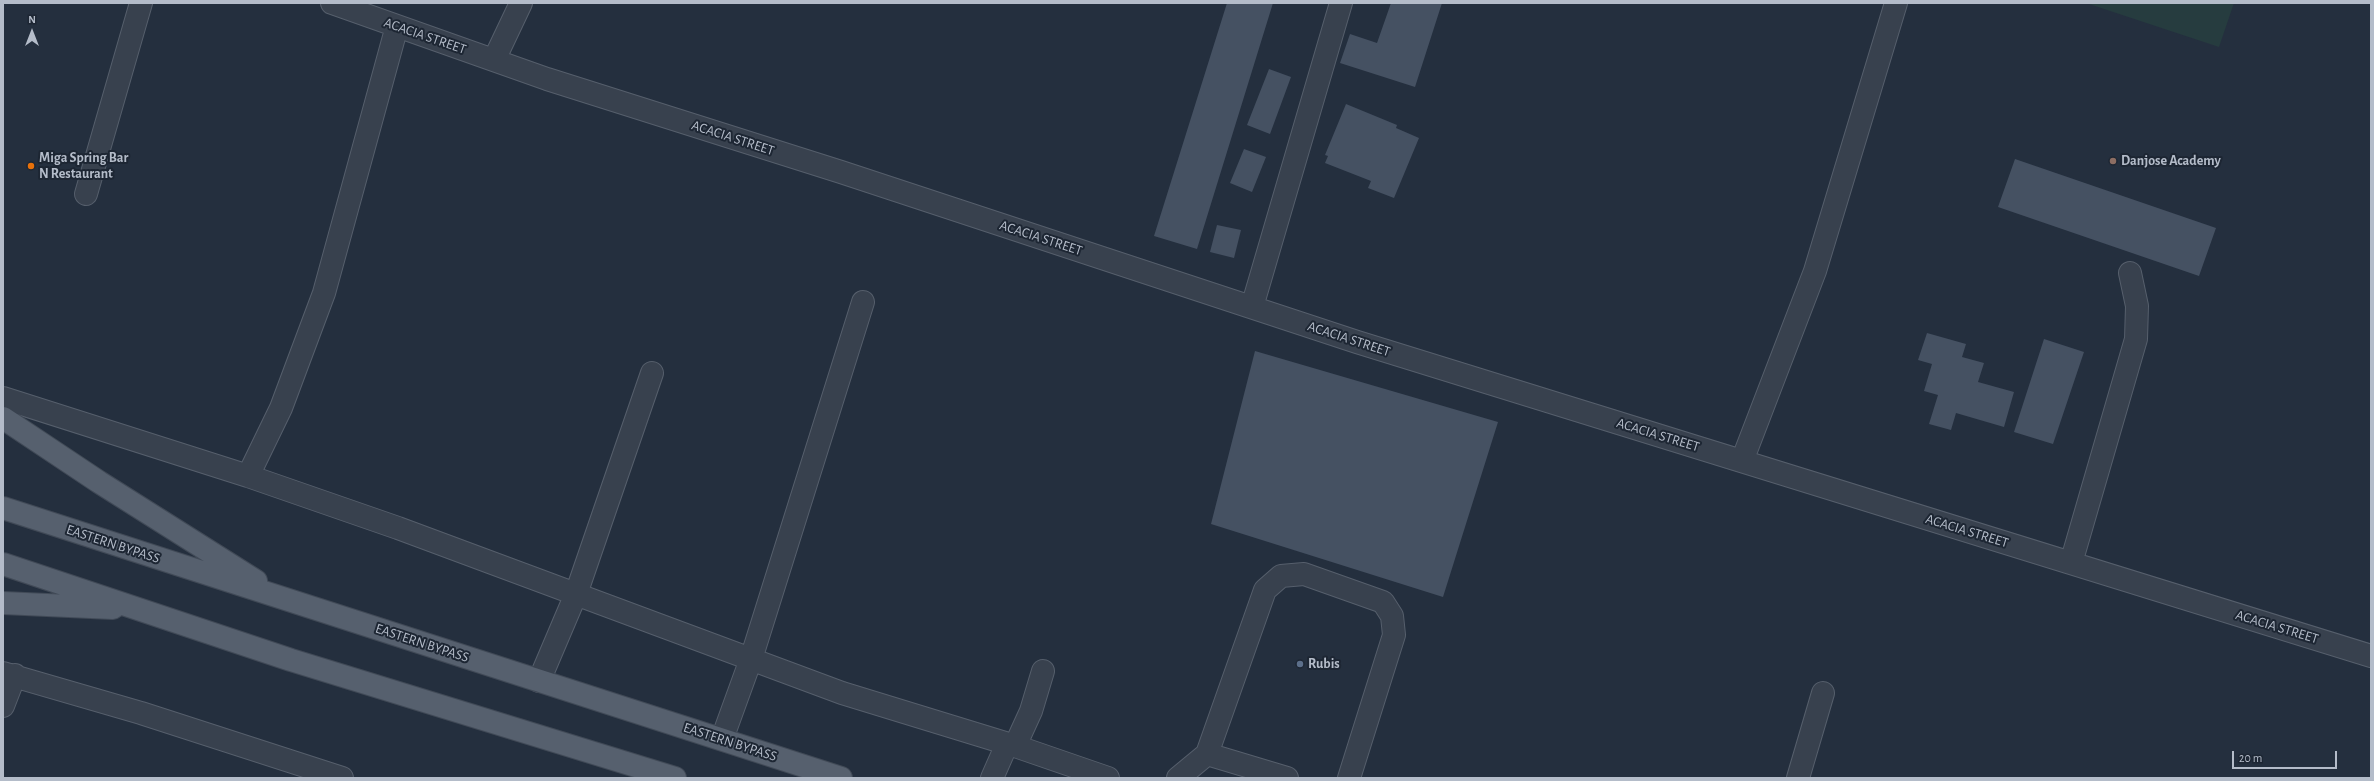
<!DOCTYPE html>
<html>
<head>
<meta charset="utf-8">
<style>
  body { margin:0 }
  #map { position:relative; width:2374px; height:781px; overflow:hidden; background:#242f3e; font-family:"Alegreya Sans",sans-serif }
  canvas { display:block }
  .frame { position:absolute; inset:0; border:4px solid #b4bcc9; pointer-events:none }
  .north { position:absolute; left:12px; top:12px; width:40px; height:40px; -webkit-text-stroke:3px #1d2633; paint-order:stroke; rotate:0deg; font-size:11px; font-weight:700; line-height:16px; text-align:center; color:#b4bcc9 }
  .north::after { content:''; display:block; margin:auto; width:14px; height:18px; background:#b4bcc9; clip-path:polygon(50% 0,100% 100%,50% 72%,0 100%) }
  .scale { position:absolute; left:2232px; top:751px; width:105px; height:18px; box-sizing:border-box; border:2px solid #b4bcc9; border-top:0; padding-left:5px; font-size:12px; line-height:14px; white-space:nowrap; color:#b4bcc9; -webkit-text-stroke:3px #1d2633; paint-order:stroke }
</style>
</head>
<body>
<div id="map">
<canvas width="2374" height="781"></canvas>
<div class="frame"></div>
<div class="north">N</div>
<div class="scale">20 m</div>
</div>
<script>
const context = document.querySelector('canvas').getContext('2d');
context.lineJoin = 'round';
function fillPath(path, color) {
  context.fillStyle = color;
  context.fill(path, 'evenodd');
}
function poly(rows) {
  const path = new Path2D();
  for (const r of rows) {
    path.moveTo(r[0], r[1]);
    for (let i = 2; i < r.length; i += 2) path.lineTo(r[i], r[i + 1]);
  }
  return path;
}
function stroke(path, color, width, dash) {
  context.strokeStyle = color;
  context.lineWidth = width;
  context.lineCap = dash ? 'butt' : 'round';
  context.setLineDash(dash || []);
  context.stroke(path);
}
function write(font, color, halo, rows, align = 'center') {
  context.font = font + ' "Alegreya Sans",sans-serif';
  context.lineWidth = 4;
  context.setLineDash([]);
  context.textBaseline = 'middle';
  context.strokeStyle = halo;
  context.fillStyle = color;
  for (const [text, x, y, turn = 0] of rows) {
    context.save();
    context.translate(x, y);
    context.rotate((+turn || 0) * Math.PI / 180);
    context.textAlign = isNaN(turn) ? turn : align;
    if (halo) context.strokeText(text, 0, 0);
    context.fillText(text, 0, 0);
    context.restore();
  }
}
const green = poly([
  [2086,3,2234,3,2219,47]
]);
const building = poly([
  [1227,3,1273,3,1197,249,1154,236],
  [1391,3,1442,3,1415,87,1340,63,1350,34,1377,43],
  [1269,69,1291,77,1270,134,1247,125],
  [1346,104,1397,125,1396,128,1419,138,1394,198,1368,188,1371,181,1325,163,1328,156,1325,155],
  [1244,149,1266,157,1252,192,1230,183],
  [2015,159,2216,228,2199,276,1998,207],
  [1217,225,1241,230,1234,258,1210,252],
  [1927,333,1966,344,1962,357,1984,363,1978,382,2014,392,2004,427,1956,413,1951,430,1929,424,1938,395,1924,391,1932,364,1918,360],
  [2044,339,2084,352,2053,444,2014,432],
  [1255,351,1498,422,1443,597,1211,524]
]);
const minor = poly([
  [332,3,547,79,841,172,1357,342,2371,656],
  [494,60,521,3],
  [86,194,141,3],
  [1252,307,1341,3],
  [3,398,248,476,398,528,842,693,1015,746,1108,778],
  [1742,461,1815,271,1896,3],
  [248,476,281,408,324,293,397,26],
  [2071,563,2136,339,2137,306,2130,273],
  [3,673,141,713,342,778],
  [539,681,576,594,652,373],
  [3,706,15,675],
  [722,739,751,659,863,302],
  [1015,746,1031,711,1043,671],
  [1207,754,1287,778],
  [992,778,1007,744],
  [1178,778,1207,754,1265,590,1281,576,1304,574,1383,602,1392,616,1394,635,1349,778],
  [1798,778,1823,693]
]);
const major = poly([
  [3,418,99,482,256,581],
  [3,508,841,778],
  [3,564,291,660,675,778],
  [3,603,113,608]
]);
const markers = [
  [2113,161,4,"#8d6e63"],
  [31,166,4,"#e8710a"],
  [1300,664,4,"#5c6f8a"]
];
const streetNames = [
  ["ACACIA STREET",425,36,19],
  ["ACACIA STREET",733,138,18],
  ["ACACIA STREET",1041,238,18],
  ["ACACIA STREET",1349,339,18],
  ["ACACIA STREET",1658,435,17],
  ["ACACIA STREET",1967,531,17],
  ["EASTERN BYPASS",113,544,18],
  ["ACACIA STREET",2277,627,17],
  ["EASTERN BYPASS",422,643,18],
  ["EASTERN BYPASS",730,742,18]
];
const poiNames = [
  ["Miga Spring Bar",39,158],
  ["N Restaurant",39,174],
  ["Danjose Academy",2121,161],
  ["Rubis",1308,664]
];
fillPath(green, '#263c3f');
fillPath(building, '#455162');
stroke(minor, '#565f6c', 24);
stroke(major, '#414a57', 24);
stroke(minor, '#38414e', 22);
stroke(major, '#56606e', 22);
for (const [x, y, r, color] of markers) {
  const dot = new Path2D();
  dot.arc(x, y, r, 0, 2 * Math.PI);
  context.fillStyle = color;
  context.fill(dot);
  stroke(dot, '#1d2633', 1.5);
}
write('14px', '#b4bcc9', '#1d2633', streetNames);
write('bold 14px', '#b4bcc9', '#1d2633', poiNames, 'left');
</script>
</body>
</html>
